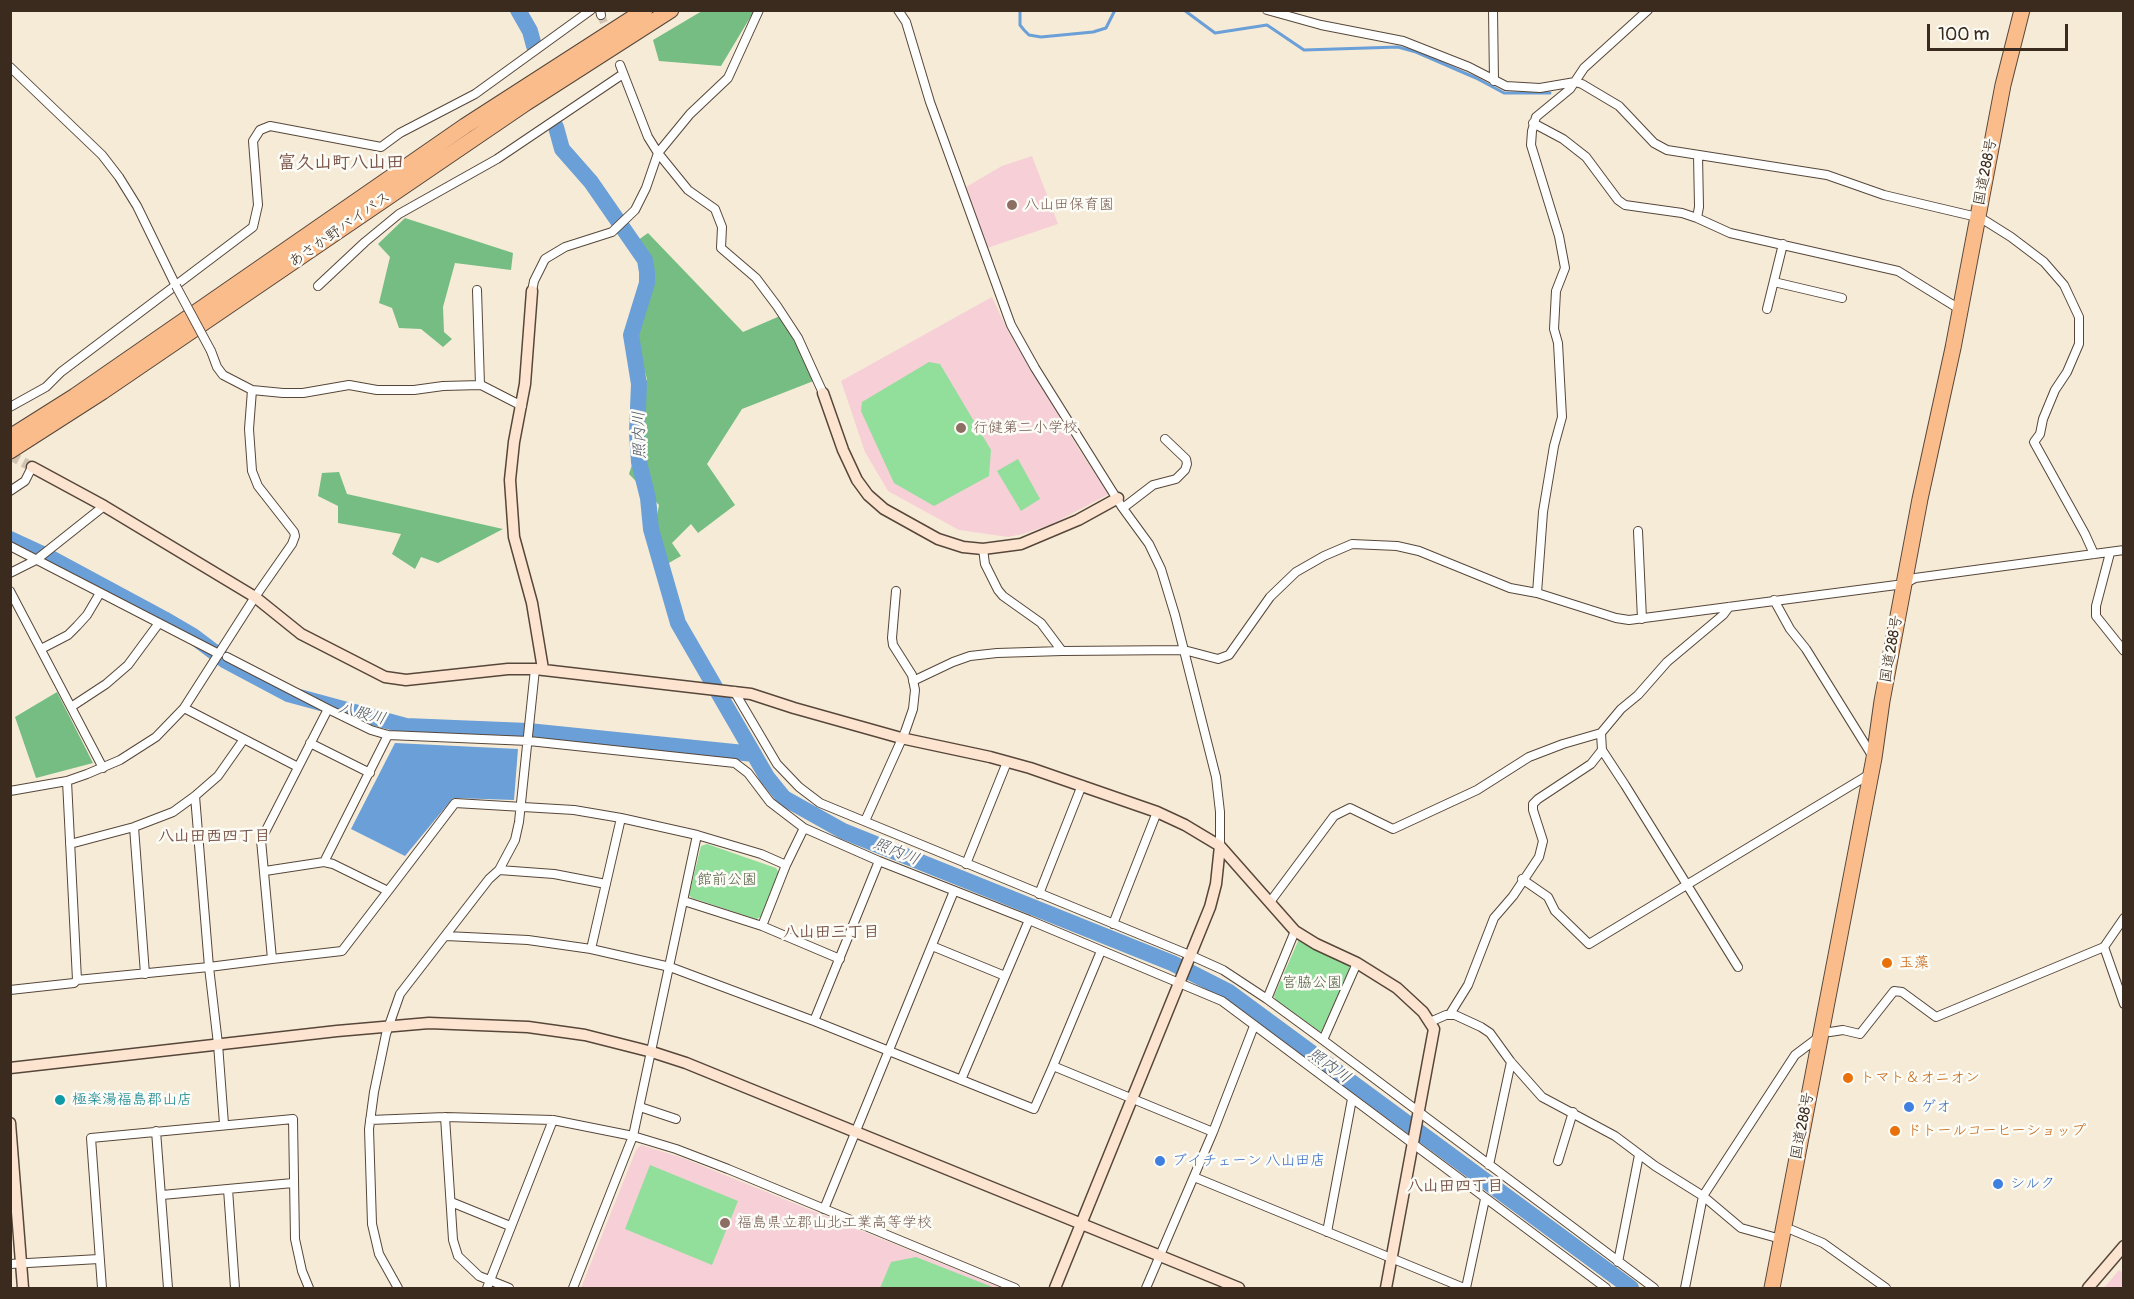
<!DOCTYPE html>
<html>
<head>
<meta charset="utf-8">
<style>
  body { margin:0 }
  #map { position:relative; width:2134px; height:1299px; overflow:hidden; background:#f6ebd7; font-family:Pangolin,sans-serif }
  canvas { display:block }
  .frame { position:absolute; inset:0; border:12px solid #3b2a1e; pointer-events:none }
  .scale { position:absolute; left:1927px; top:24px; width:141px; height:27px; box-sizing:border-box; border:3px solid #3b2a1e; border-top:0; padding-left:8px; font-size:18px; line-height:21px; white-space:nowrap; color:#3b2a1e; -webkit-text-stroke:4px #fdfcf7; paint-order:stroke }
</style>
</head>
<body>
<div id="map">
<canvas width="2134" height="1299"></canvas>
<div class="frame"></div>
<div class="scale">100 m</div>
</div>
<script>
const context = document.querySelector('canvas').getContext('2d');
context.lineJoin = 'round';
function fillPath(path, color) {
  context.fillStyle = color;
  context.fill(path, 'evenodd');
}
function poly(rows) {
  const path = new Path2D();
  for (const r of rows) {
    path.moveTo(r[0], r[1]);
    for (let i = 2; i < r.length; i += 2) path.lineTo(r[i], r[i + 1]);
  }
  return path;
}
function stroke(path, color, width, dash) {
  context.strokeStyle = color;
  context.lineWidth = width;
  context.lineCap = dash ? 'butt' : 'round';
  context.setLineDash(dash || []);
  context.stroke(path);
}
function write(font, color, halo, rows, align = 'center') {
  context.font = font + ' Pangolin,"Klee One",sans-serif';
  context.lineWidth = 5;
  context.setLineDash([]);
  context.textBaseline = 'middle';
  context.strokeStyle = halo;
  context.fillStyle = color;
  for (const [text, x, y, turn = 0] of rows) {
    context.save();
    context.translate(x, y);
    context.rotate((+turn || 0) * Math.PI / 180);
    context.textAlign = isNaN(turn) ? turn : align;
    if (halo) context.strokeText(text, 0, 0);
    context.fillText(text, 0, 0);
    context.restore();
  }
}
const built = poly([
  [1032,156,1058,224,987,248,966,187,1002,166],
  [992,297,1007,329,1078,448,1109,494,1052,524,1023,534,1008,537,959,530,888,491,865,452,841,381],
  [641,1145,683,1158,1002,1288,581,1288,636,1150],
  [2119,1270,2123,1273,2123,1288,2104,1288]
]);
const green = poly([
  [929,362,940,364,991,450,989,476,934,506,894,483,861,411,862,402],
  [1018,459,1040,499,1021,511,997,471],
  [707,844,776,868,779,873,761,917,756,919,692,898,689,895,701,846],
  [1299,939,1349,964,1349,970,1324,1030,1320,1032,1276,1000,1274,996],
  [650,1165,738,1201,712,1265,625,1229],
  [916,1257,995,1288,880,1288,891,1262]
]);
const forest = poly([
  [702,11,754,11,721,66,659,61,653,40],
  [405,218,513,253,511,270,455,263,443,307,444,332,452,339,443,347,421,329,399,328,392,308,379,303,390,257,378,244],
  [648,233,743,332,780,316,816,380,742,409,707,464,735,505,698,533,691,524,672,543,681,556,667,564,654,531,659,505,629,474,640,440,643,387,647,379,634,334,644,275,634,243],
  [339,472,347,494,503,529,438,563,421,557,415,569,392,554,401,534,338,523,338,506,318,496,322,473],
  [57,692,93,763,36,778,15,717]
]);
const water = poly([
  [395,743,518,749,514,800,453,798,405,856,351,829]
]);
const stream = poly([
  [1020,10,1020,25,1024,30,1029,35,1041,37,1093,32,1106,28,1115,10],
  [1184,10,1215,33,1267,25,1304,50,1398,47,1416,52,1476,78,1504,93,1550,93]
]);
const river = poly([
  [518,10,530,31,534,46],
  [556,127,562,149,591,182,645,260,647,272,647,283,631,335,639,384,637,433,639,462,648,498,651,529,678,623,767,777,784,798,843,831,1172,963,1229,992,1631,1288],
  [10,539,49,557,164,619,193,636,226,661,288,694,406,726,528,731,754,754]
]);
const streetTunnel = poly([
  [601,15,609,35]
]);
const secondaryTunnel = poly([
  [10,455,32,467]
]);
const street = poly([
  [600,10,601,15],
  [898,10,906,22,930,102,1011,325,1035,368,1122,507,1149,544,1161,569,1175,615,1216,777,1220,812,1220,846],
  [1267,10,1321,25,1403,41,1469,67,1506,86,1540,88,1575,82,1582,84,1619,106,1654,143,1667,150,1827,175,1884,195,1977,217],
  [1493,10,1494,81],
  [620,65,648,137,658,153,688,190,715,209,722,227,721,248,756,278,777,306,798,338,823,393],
  [10,67,102,155,119,177,137,206,176,286],
  [1533,123,1563,139,1586,157,1618,200,1625,205,1682,213,1697,218,1730,233,1898,271,1961,310],
  [1697,218,1699,207,1698,155],
  [1984,220,2011,237,2044,262,2064,285,2079,317,2079,344,2067,372,2055,390,2043,419,2040,434,2034,442,2085,534,2094,554],
  [1774,282,1842,298],
  [318,286,365,242,399,214,497,159,623,74],
  [477,290,480,385],
  [532,291,534,281,545,259,565,247,612,232,635,210,646,188,658,153,690,114,728,78,759,10],
  [1767,309,1783,244],
  [211,351,217,367,223,375,252,390,283,393,303,393,349,385,377,390,414,390,443,386,481,385,522,406],
  [10,407,46,387,61,372,253,227,258,205,253,141,260,130,270,126,381,147,400,133,475,94,591,10],
  [10,491,25,481,32,467],
  [1123,508,1153,485,1176,479,1185,470,1187,464,1186,459,1165,439],
  [1638,531,1642,619],
  [10,546,219,654],
  [983,549,985,564,998,590,1003,596,1041,623,1062,651,1184,650,1218,659,1229,655,1270,597,1296,572,1324,556,1352,544,1397,546,1419,551,1510,588,1537,593,1616,618,1629,620,1904,584,1915,578,2124,550],
  [2110,553,2096,606,2096,616,2124,651],
  [10,573,36,560,104,506],
  [10,591,103,768],
  [1537,593,1543,512,1554,446,1562,417,1558,343,1554,329,1556,291,1565,268,1559,236,1531,145,1532,131,1536,117,1570,89,1584,68,1648,10],
  [1774,600,1790,629,1806,649,1873,757],
  [41,649,68,635,77,626,87,615,100,593],
  [227,657,328,709,371,730,388,735,529,741,735,763,748,773,770,802,804,828],
  [913,681,953,662,970,656,997,653,1062,651],
  [734,691,777,764,799,787,820,803,1192,956,1223,970,1267,999,1323,1040,1654,1288],
  [71,707,106,684,128,665,159,623],
  [184,708,298,767],
  [310,743,370,773],
  [1602,750,1625,785,1738,967],
  [67,781,77,980,209,967,272,959,261,840,328,709],
  [10,791,67,781,87,774,120,760,156,737,184,708,255,597,292,544,295,536,294,532,258,486,252,471,249,429,252,390],
  [195,796,209,967,218,1044,224,1124],
  [865,821,905,732,913,709,915,690,912,675,893,645,892,638,896,591],
  [134,827,145,974],
  [70,844,134,827,173,812,195,796,218,776,244,739],
  [324,862,388,735],
  [966,864,1007,762],
  [499,870,554,874,606,884],
  [265,871,324,862,333,864,388,891,455,803,574,810,621,818,697,835,761,854,786,865,804,828,879,861,1029,920,1222,1001,1606,1288],
  [1522,879,1548,897,1555,911,1589,944,1870,774],
  [1039,894,1082,785],
  [684,901,762,926,840,959],
  [1270,902,1334,816,1350,808,1393,829,1477,790,1529,757,1563,744,1601,733,1621,709,1638,695,1667,662,1723,615,1729,607],
  [1113,924,1157,812],
  [762,926,786,865],
  [446,936,528,940,591,949,670,967,814,1021,1034,1109,1053,1066,1213,1132],
  [932,946,1005,976],
  [2104,947,2124,1004],
  [591,949,621,818],
  [272,959,342,951,388,891],
  [10,990,74,983,77,980],
  [1267,999,1295,931],
  [1450,1014,1468,985,1494,918,1513,896,1539,857,1543,841,1533,810,1533,804,1538,799,1591,764,1602,750,1601,733],
  [814,1021,879,861],
  [1430,1022,1446,1015,1455,1015,1481,1027,1490,1033,1511,1062,1542,1097,1615,1136,1655,1166,1703,1196,1741,1228,1781,1239],
  [1830,1032,1843,1030,1860,1034,1894,991,1902,992,1936,1017,2104,947,2124,918],
  [1323,1040,1357,963],
  [1053,1066,1101,951],
  [961,1080,1029,920],
  [640,1107,676,1119],
  [445,1117,453,1240,458,1256,479,1276,509,1288],
  [370,1120,445,1117,553,1120,633,1136,676,1149,728,1169,1015,1288],
  [156,1131,168,1288],
  [1558,1161,1573,1112],
  [1489,1165,1511,1062],
  [1194,1177,1464,1288],
  [228,1189,235,1288],
  [162,1195,293,1183],
  [451,1202,510,1226],
  [824,1209,954,891],
  [1792,1230,1823,1243,1886,1288],
  [1327,1232,1352,1099],
  [1618,1262,1639,1155],
  [10,1264,99,1259],
  [102,1288,91,1138,293,1119,295,1239,302,1271,309,1288],
  [398,1288,379,1254,372,1224,369,1129,374,1092,386,1034,400,994,489,879,499,870,515,840,519,822,535,669],
  [487,1288,553,1120],
  [573,1288,633,1136,697,835],
  [1146,1288,1213,1132,1254,1026],
  [1466,1288,1485,1199],
  [1685,1288,1703,1196,1795,1055,1819,1037]
]);
const secondary = poly([
  [532,291,525,384,514,442,510,480,514,537,532,603,543,669],
  [823,393,843,450,857,480,868,495,884,509,938,539,963,547,983,549,1021,544,1078,520,1118,498],
  [32,467,104,506,255,597,301,634,385,677,406,680,508,669,535,669,751,694,794,708,901,738,990,757,1030,768,1157,812,1185,825,1220,846,1295,931,1316,944,1357,963,1397,988,1423,1012,1434,1029,1386,1288],
  [10,1068,337,1031,429,1023,528,1027,585,1035,652,1052,686,1063,1239,1288],
  [10,1123,23,1288],
  [1055,1288,1210,907,1216,884,1220,846],
  [2088,1288,2124,1246]
]);
const highway = poly([
  [10,437,75,396,465,126,645,10],
  [10,451,102,392,526,103,671,10],
  [1772,1288,1874,758,1882,701,1920,499,1953,348,2003,85,2022,10]
]);
const streetBridge = poly([
  [176,286,211,351]
]);
const markers = [
  [1012,205,6,"#8d6e63"],
  [961,428,6,"#8d6e63"],
  [1887,963,6,"#e8710a"],
  [1848,1078,6,"#e8710a"],
  [60,1100,6,"#0f9aa8"],
  [1909,1107,6,"#3f7fe0"],
  [1895,1131,6,"#e8710a"],
  [1160,1161,6,"#3f7fe0"],
  [1998,1184,6,"#3f7fe0"],
  [725,1223,6,"#8d6e63"]
];
const streetNames = [
  ["国道288号",1986,172,-79],
  ["あさか野バイパス",340,230,-35],
  ["国道288号",1892,649,-80],
  ["国道288号",1803,1126,-79]
];
const educationNames = [
  ["八山田保育園",1024,205],
  ["行健第二小学校",973,428],
  ["福島県立郡山北工業高等学校",737,1223]
];
const parkNames = [
  ["館前公園",727,880],
  ["宮脇公園",1312,983]
];
const foodNames = [
  ["玉藻",1899,963],
  ["トマト＆オニオン",1860,1078],
  ["ドトールコーヒーショップ",1907,1131]
];
const cultureNames = [
  ["極楽湯福島郡山店",72,1100]
];
const shopNames = [
  ["ゲオ",1921,1107],
  ["ブイチェーン 八山田店",1172,1161],
  ["シルク",2010,1184]
];
const waterNames = [
  ["照内川",640,435,-91],
  ["八股川",362,714,15],
  ["照内川",896,852,22],
  ["照内川",1329,1066,36]
];
const neighbourhoodNames = [
  ["八山田西四丁目",214,837],
  ["八山田三丁目",831,933],
  ["八山田四丁目",1455,1187]
];
const quarterNames = [
  ["富久山町八山田",341,163]
];
fillPath(built, '#f6cfd7');
fillPath(green, '#92de9b');
fillPath(forest, '#75bd83');
fillPath(water, '#6b9fd7');
stroke(stream, '#6b9fd7', 3);
stroke(river, '#6b9fd7', 16);
stroke(streetTunnel, '#d1c4b2', 8, [8, 4]);
stroke(secondaryTunnel, '#d1c4b2', 10, [10, 5]);
stroke(street, '#57473a', 10);
stroke(secondary, '#57473a', 13);
stroke(highway, '#57473a', 17);
stroke(street, '#fff', 8);
stroke(secondary, '#fde4d1', 10);
stroke(highway, '#fabc8b', 15);
stroke(streetBridge, '#57473a', 10, []);
stroke(streetBridge, '#fff', 8);
for (const [x, y, r, color] of markers) {
  const dot = new Path2D();
  dot.arc(x, y, r, 0, 2 * Math.PI);
  context.fillStyle = color;
  context.fill(dot);
  stroke(dot, '#fdfcf7', 2);
}
write('15px', '#3b2a1e', '#fdfcf7', streetNames);
write('15px', '#785e54', '#fdfcf7', educationNames, 'left');
write('15px', '#556044', '#fdfcf7', parkNames);
write('15px', '#c56008', '#fdfcf7', foodNames, 'left');
write('15px', '#0d838f', '#fdfcf7', cultureNames, 'left');
write('15px', '#366cbe', '#fdfcf7', shopNames, 'left');
write('italic 16px', '#4e5968', '#fdfcf7', waterNames);
write('bold 16px', '#795246', '#fdfcf7', neighbourhoodNames);
write('bold 18px', '#795246', '#fdfcf7', quarterNames);
</script>
</body>
</html>
